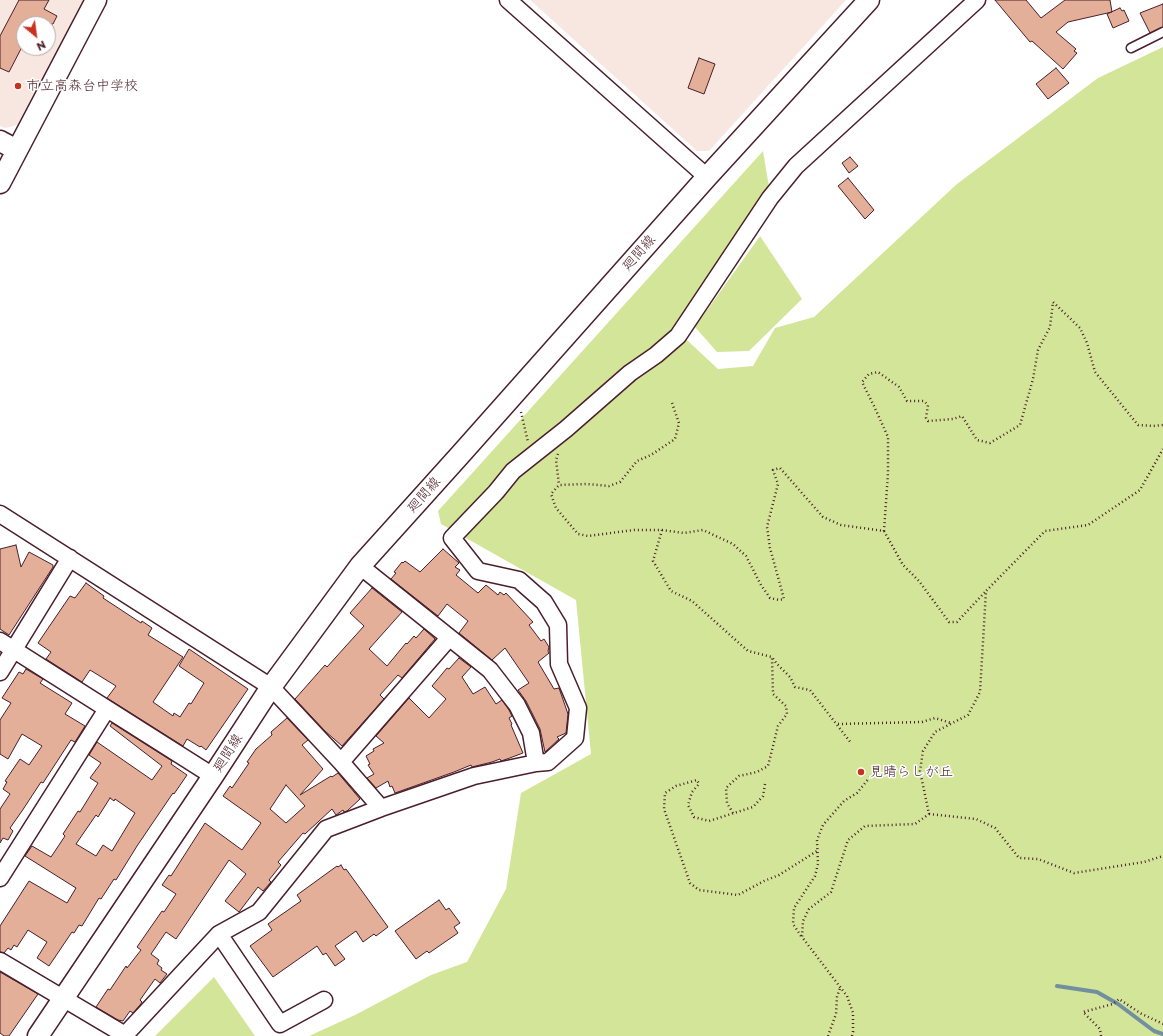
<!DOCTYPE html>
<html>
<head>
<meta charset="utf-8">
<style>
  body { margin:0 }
  #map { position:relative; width:1163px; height:1036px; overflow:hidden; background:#fff; font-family:"Playpen Sans",sans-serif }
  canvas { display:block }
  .north { position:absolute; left:16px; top:16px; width:40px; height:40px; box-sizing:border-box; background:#fff; border:1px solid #b7a5aa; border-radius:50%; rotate:151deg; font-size:11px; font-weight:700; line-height:16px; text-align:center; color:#4a1f2b }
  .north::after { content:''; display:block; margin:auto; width:14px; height:18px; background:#c8321e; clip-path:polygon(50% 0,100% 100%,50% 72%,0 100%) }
</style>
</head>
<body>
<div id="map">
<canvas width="1163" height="1036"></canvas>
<div class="north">N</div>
</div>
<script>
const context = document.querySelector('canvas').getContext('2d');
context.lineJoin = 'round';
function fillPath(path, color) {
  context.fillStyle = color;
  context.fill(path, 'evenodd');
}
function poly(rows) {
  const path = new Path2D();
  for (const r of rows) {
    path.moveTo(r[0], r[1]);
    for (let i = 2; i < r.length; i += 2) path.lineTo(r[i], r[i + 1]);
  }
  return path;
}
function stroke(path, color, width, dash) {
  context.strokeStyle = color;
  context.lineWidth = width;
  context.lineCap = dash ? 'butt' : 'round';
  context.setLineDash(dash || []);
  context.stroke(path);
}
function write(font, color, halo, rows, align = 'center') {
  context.font = font + ' "Playpen Sans","Klee One",sans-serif';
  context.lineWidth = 3;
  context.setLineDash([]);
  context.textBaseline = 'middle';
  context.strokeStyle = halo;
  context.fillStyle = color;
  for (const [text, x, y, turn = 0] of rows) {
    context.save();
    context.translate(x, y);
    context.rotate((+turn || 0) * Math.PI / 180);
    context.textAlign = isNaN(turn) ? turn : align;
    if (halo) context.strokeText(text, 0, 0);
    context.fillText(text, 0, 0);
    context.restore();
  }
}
const built = poly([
  [0,0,83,0,17,125,5,128,0,126],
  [24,24,48,24,48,48,24,48],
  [530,0,846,0,709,151,697,151]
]);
const green = poly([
  [1163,47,1163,1036,309,1036,355,1015,431,975,467,962,506,889,521,793,591,754,576,600,441,524,438,511,763,151,769,187,675,329,718,369,753,366,775,328,814,317,957,184,1098,78],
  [760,236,802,299,749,351,717,352,695,327],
  [214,977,255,1036,155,1036]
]);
const stream = poly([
  [1057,986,1097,992,1118,1004,1154,1031,1163,1034]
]);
const building = poly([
  [19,0,49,0,44,9,57,16,53,24,24,24,24,43,9,72,0,68,0,36,19,0],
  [995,0,1026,0,1041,18,1065,0,1110,0,1112,12,1068,22,1056,32,1076,49,1074,51,1077,53,1063,69,1032,41,1030,42,995,0],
  [1163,4,1163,27,1150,33,1140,13,1163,4],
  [1120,8,1122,11,1124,10,1129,21,1113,28,1107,14,1120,8],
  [699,58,715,64,704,94,688,88,699,58],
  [1056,68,1069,83,1048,99,1036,84,1056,68],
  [850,157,858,166,849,173,842,163,850,157],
  [848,178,874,210,865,219,838,186,848,178],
  [16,545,21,567,29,552,53,565,53,567,9,635,0,629,0,549,16,545],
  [443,549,459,563,455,567,460,570,456,575,478,593,486,585,498,595,500,592,504,595,506,593,533,622,529,625,541,641,544,639,549,647,548,651,549,653,538,662,554,689,559,688,568,714,566,733,557,737,559,739,545,752,540,729,526,701,518,690,529,683,505,648,492,660,459,633,468,621,447,604,438,616,391,579,396,573,394,572,402,562,403,563,405,561,420,572,443,549],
  [86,583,104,596,103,598,141,623,142,621,152,628,148,635,183,657,153,702,173,716,174,713,180,717,189,703,191,704,204,683,179,666,189,649,248,689,206,750,201,746,200,747,187,739,183,746,107,698,116,686,90,670,82,682,46,659,51,652,38,643,70,596,75,598,86,583],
  [372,588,402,612,369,649,387,666,406,643,407,644,414,636,416,638,424,629,435,639,402,678,398,675,380,695,384,699,342,746,325,731,295,699,325,665,327,667,364,626,350,613,372,588],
  [459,658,471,667,462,677,473,694,485,687,496,704,502,700,509,710,512,716,509,718,512,724,511,725,523,753,507,759,501,761,500,759,492,762,472,767,471,765,454,772,395,793,392,786,390,787,388,781,376,788,367,778,374,774,368,765,370,764,366,756,374,751,373,749,384,743,376,736,409,698,429,718,446,699,432,686,447,668,449,669,459,658],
  [26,669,43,679,40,683,72,703,65,714,85,726,75,742,71,740,43,783,41,782,22,811,10,828,13,831,8,840,3,838,0,843,0,809,10,794,3,789,7,782,5,781,20,759,29,765,42,746,22,734,8,759,0,754,0,720,11,703,2,698,19,672,23,674,26,669],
  [287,718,308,740,302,745,323,769,300,795,331,776,332,777,338,773,360,799,347,811,344,812,343,810,336,815,332,809,305,834,303,833,278,862,281,865,269,880,271,882,263,891,258,887,239,912,225,901,246,874,229,860,176,939,166,932,151,954,159,960,157,964,162,968,161,970,167,974,160,983,155,979,140,1000,142,1002,140,1005,133,1013,130,1011,123,1021,118,1020,96,1007,108,989,110,990,126,966,127,968,141,950,137,947,162,911,164,912,176,894,162,885,169,875,171,876,205,823,242,850,261,823,223,796,230,786,232,788,249,763,247,762,256,749,272,735,271,732,287,718],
  [286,785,305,806,286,823,270,809,286,785],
  [112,723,172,761,171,764,187,775,174,794,173,793,137,846,116,880,114,879,101,899,99,898,82,926,79,925,74,933,72,932,49,966,37,958,47,942,28,930,17,947,14,945,11,950,8,948,4,953,0,952,0,926,29,881,67,903,76,888,25,856,32,846,51,857,65,836,63,834,78,811,80,812,98,783,90,778,101,763,89,755,97,742,152,780,162,766,110,726,112,723],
  [110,798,114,801,115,799,135,813,112,851,103,845,96,856,76,844,96,815,98,817,110,798],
  [341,865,344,870,346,869,388,927,376,936,374,934,363,942,356,931,335,946,345,959,335,966,326,953,323,955,317,946,273,977,250,946,272,930,268,924,301,901,297,895,337,866,338,867,341,865],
  [439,900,446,910,449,908,460,923,454,927,458,933,429,953,427,951,416,959,395,931,439,900],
  [0,972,38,994,9,1036,4,1036,0,1033,0,972]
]);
const path = poly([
  [672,403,679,423,675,439,651,455,637,461,620,482,609,486,587,484,559,485,551,494,556,508,578,534,588,536,634,530,662,530,684,533,703,530,733,544,746,556,761,585,770,598,779,600,784,599,770,548,767,527,778,484,773,470,780,468,823,517,841,525,884,531,888,473,888,437,874,406,862,382,869,374,878,372,899,387,907,401,924,401,928,405,926,418,928,421,953,419,962,416,977,440,990,443,1020,425,1033,379,1038,350,1050,327,1053,302,1080,328,1087,343,1095,372,1138,425,1153,426,1163,425],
  [521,412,528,442],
  [558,454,556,460,559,485],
  [662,530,653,561,671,591,692,601,748,651,772,657,777,664,790,677,795,687,810,690,851,743],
  [884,531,903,565,919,581,949,622,957,622,986,591],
  [838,724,922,722,935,718,951,723],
  [765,784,763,796,753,807,709,821,694,817,688,805,692,792,699,784,697,780,676,786,665,793,664,809,690,883,699,890,738,895,764,881,779,875,817,851],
  [733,813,727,803,726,788,739,776,757,772,768,766,778,726,787,714,786,706,773,694,772,657],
  [929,814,976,819,995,828,1019,858,1038,859,1074,873,1144,862,1163,856],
  [801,936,793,924,794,908,815,876,818,864,817,840,823,825,844,801,857,793,870,777],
  [828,1036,836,1014,837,997,840,988],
  [852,1036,853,1032,853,1013,847,996,802,937,803,921,809,909,831,892,848,840,865,826,915,824,929,814,920,771,923,751,935,732,968,715,980,692,986,591,1045,531,1088,525,1140,490,1163,449],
  [1101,1036,1100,1029,1083,1012,1113,1004,1119,999,1140,1013,1163,1024]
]);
const service = poly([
  [1131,48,1163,32]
]);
const minor = poly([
  [508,0,707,177],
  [0,514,271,687,341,762,381,808],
  [360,566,490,670,517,705,531,733,536,763],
  [0,641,213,776],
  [0,672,70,558],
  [341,762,449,638],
  [0,878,107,709],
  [219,934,280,1024,324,1000],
  [0,961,125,1035,219,934,259,912,326,829,381,808,474,776,536,763,548,762,575,738,578,708,559,664,558,625,544,602,519,580,478,571,452,538,496,492,513,471,566,429,630,373,656,355,678,336,770,198,796,166,977,0]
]);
const tertiary = poly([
  [0,141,17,150],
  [0,183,96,0],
  [38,1036,213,776,271,687,360,566,460,455,707,177,869,0]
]);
const markers = [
  [18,86,4,"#c8321e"],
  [861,772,4,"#c8321e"]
];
const poiNames = [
  ["市立高森台中学校",26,86],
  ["見晴らしが丘",869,772]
];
const streetNames = [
  ["廻間線",639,253,-48],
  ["廻間線",424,495,-48],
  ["廻間線",228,753,-57]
];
fillPath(built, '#f7e7e0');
fillPath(green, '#d3e599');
stroke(stream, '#728f9f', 4);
fillPath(building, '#e4af99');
stroke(building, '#4a1f2b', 1);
stroke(service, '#4a1f2b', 11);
stroke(minor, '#4a1f2b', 19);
stroke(tertiary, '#4a1f2b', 23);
stroke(path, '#4a1f2b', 2.5, [1, 3]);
stroke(service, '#fff', 8);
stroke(minor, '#fff', 16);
stroke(tertiary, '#fff', 20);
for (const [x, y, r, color] of markers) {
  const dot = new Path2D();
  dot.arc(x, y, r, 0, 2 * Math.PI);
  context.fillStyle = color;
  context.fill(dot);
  stroke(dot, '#fff', 1.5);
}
write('14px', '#4a1f2b', '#fff', poiNames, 'left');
write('14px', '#4a1f2b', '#fff', streetNames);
</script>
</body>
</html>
